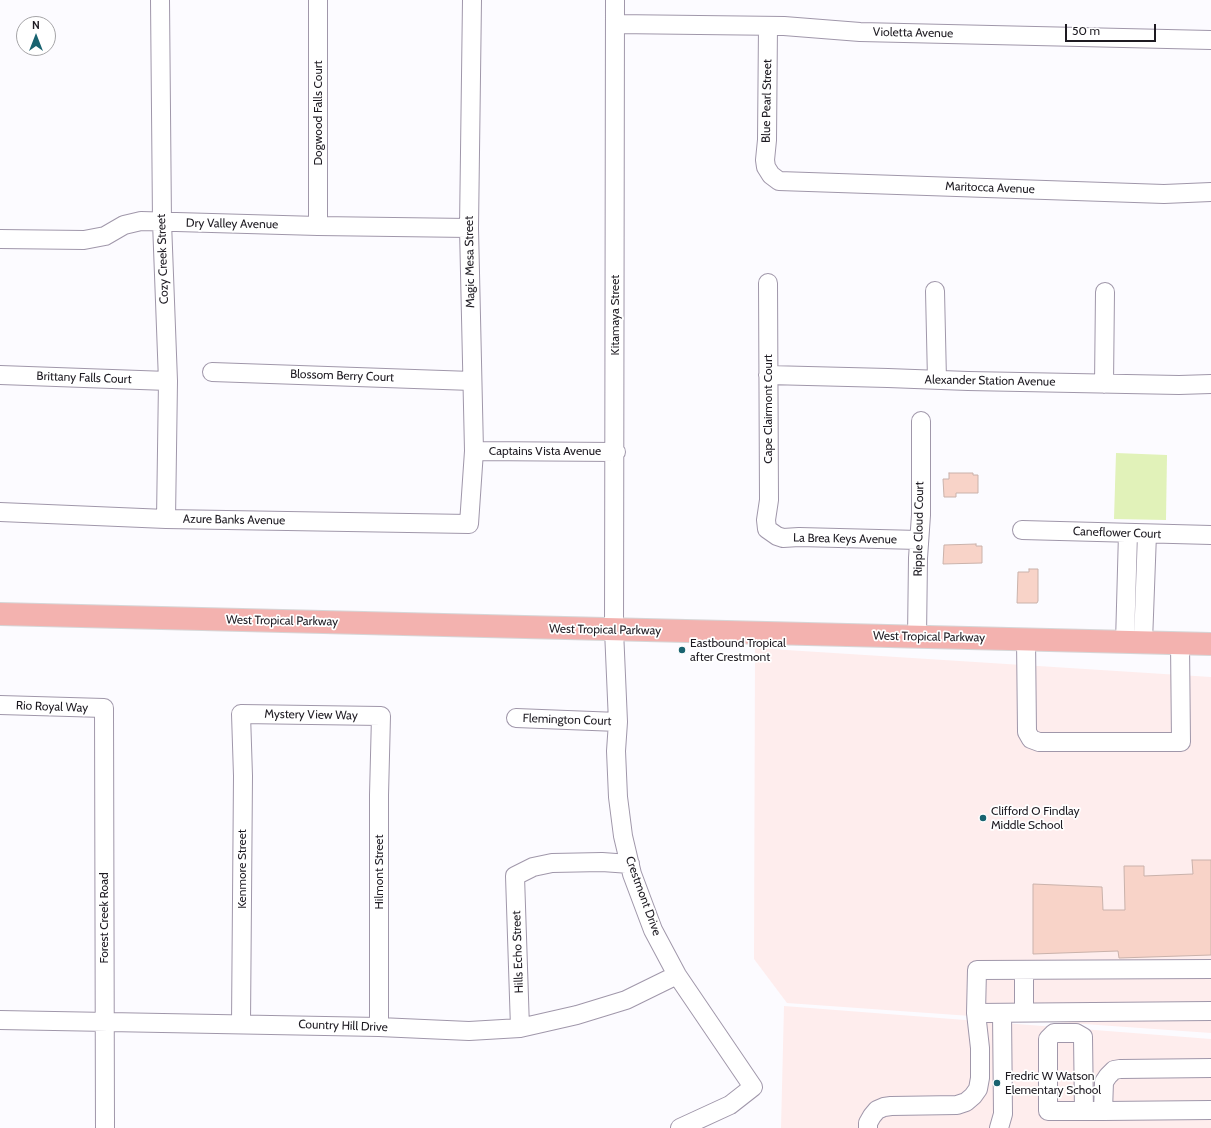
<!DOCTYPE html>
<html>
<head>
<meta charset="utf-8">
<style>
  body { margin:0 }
  #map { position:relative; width:1211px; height:1128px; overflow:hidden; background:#fcfbff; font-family:Cabin,sans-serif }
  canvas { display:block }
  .north { position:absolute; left:16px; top:16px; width:40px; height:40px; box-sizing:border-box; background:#fff; border:1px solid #a5a4a7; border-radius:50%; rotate:0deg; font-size:11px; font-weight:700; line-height:16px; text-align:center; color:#1e1b22 }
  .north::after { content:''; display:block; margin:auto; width:14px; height:18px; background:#196370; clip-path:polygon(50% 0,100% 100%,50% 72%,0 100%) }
  .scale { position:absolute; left:1065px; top:24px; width:91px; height:18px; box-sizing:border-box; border:2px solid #1e1b22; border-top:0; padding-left:5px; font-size:12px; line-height:14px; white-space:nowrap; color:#1e1b22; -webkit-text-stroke:3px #fff; paint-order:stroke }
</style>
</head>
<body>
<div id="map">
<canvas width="1211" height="1128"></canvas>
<div class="north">N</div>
<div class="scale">50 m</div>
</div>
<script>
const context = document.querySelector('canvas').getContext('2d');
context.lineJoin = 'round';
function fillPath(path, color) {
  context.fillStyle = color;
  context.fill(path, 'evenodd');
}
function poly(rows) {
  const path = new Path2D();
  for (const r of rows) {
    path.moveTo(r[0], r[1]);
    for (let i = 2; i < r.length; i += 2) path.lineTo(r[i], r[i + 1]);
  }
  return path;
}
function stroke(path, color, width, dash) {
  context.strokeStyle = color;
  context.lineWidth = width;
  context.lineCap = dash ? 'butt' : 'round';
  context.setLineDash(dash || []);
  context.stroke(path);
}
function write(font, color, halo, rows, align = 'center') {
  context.font = font + ' Cabin,sans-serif';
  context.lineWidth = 3.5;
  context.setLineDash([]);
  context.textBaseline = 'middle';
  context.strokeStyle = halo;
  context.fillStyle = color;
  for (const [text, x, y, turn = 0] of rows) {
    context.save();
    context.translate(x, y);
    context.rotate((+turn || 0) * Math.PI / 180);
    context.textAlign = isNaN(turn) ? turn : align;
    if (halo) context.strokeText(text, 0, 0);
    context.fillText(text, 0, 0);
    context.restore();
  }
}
const education = poly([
  [755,648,1211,677,1211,1033,787,1003,754,959],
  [784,1006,1211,1039,1211,1128,781,1128]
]);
const green = poly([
  [1116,453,1167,455,1166,520,1114,519]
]);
const building = poly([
  [949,473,973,473,973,475,978,475,978,493,956,493,956,497,944,497,943,479,949,479,949,473],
  [976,544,976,546,982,546,982,563,943,564,944,545,976,544],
  [1029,569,1038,569,1038,601,1037,603,1017,603,1018,572,1029,572,1029,569],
  [1192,860,1211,860,1211,955,1119,958,1118,951,1033,954,1033,884,1102,887,1103,910,1125,910,1124,866,1144,866,1144,876,1193,874,1192,860]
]);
const minor = poly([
  [160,0,162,222,168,381,166,519],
  [318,0,318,226],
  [615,0,614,630,618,722,616,751,618,797,623,836,632,874,653,930,677,975,753,1087,730,1105,680,1128],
  [615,24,784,26,860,32,1211,40],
  [768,26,767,140,765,160,766,167,771,175,779,181,1164,194,1211,192],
  [0,239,84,240,105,236,124,225,141,221,318,226,469,228],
  [768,283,769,500,766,520,767,529,777,536,783,538,799,537,919,540],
  [935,291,937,380],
  [212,372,472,381],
  [0,375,168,381],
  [768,375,888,378,968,381,1179,385,1211,384],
  [1104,384,1105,292],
  [474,451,616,452],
  [0,512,166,519,469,524,474,451,469,228,472,0],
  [1022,530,1211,535],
  [917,637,918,558,921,515,921,421],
  [1026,639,1027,732,1031,739,1039,742,1181,742,1180,643],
  [1125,642,1128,533],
  [1143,642,1147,534],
  [0,705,104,708,105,1128],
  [516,718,618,722],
  [1211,969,977,970,976,1013,1211,1011],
  [1024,970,1024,1012],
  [0,1020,379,1027,469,1031,520,1028,577,1015,626,1000,677,975],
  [241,1023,243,776,241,714,381,716,379,795,379,1027],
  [520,1028,515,876,533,867,552,863,602,862,630,864],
  [1211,1068,1120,1069,1114,1070,1108,1076,1104,1082,1103,1111,1211,1110],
  [1084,1111,1083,1037,1076,1033,1054,1033,1048,1039,1048,1111,1103,1111],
  [868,1128,868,1123,872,1116,877,1110,884,1107,891,1106,957,1105,966,1102,973,1096,978,1089,980,1078,980,1048,976,1013],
  [999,1128,1003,1114,1002,1013]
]);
const major = poly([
  [0,614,1211,644]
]);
const markers = [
  [682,650,4,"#196370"],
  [983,818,4,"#196370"],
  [997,1083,4,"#196370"]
];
const streetNames = [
  ["Violetta Avenue",913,33,1],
  ["Blue Pearl Street",767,101,-89],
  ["Dogwood Falls Court",318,113,-90],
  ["Maritocca Avenue",990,188,2],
  ["Dry Valley Avenue",232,224,1],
  ["Cozy Creek Street",163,259,-92],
  ["Magic Mesa Street",470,262,-91],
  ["Kitamaya Street",615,315,-90],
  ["Blossom Berry Court",342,376,2],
  ["Brittany Falls Court",84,378,2],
  ["Alexander Station Avenue",990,381,1],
  ["Cape Clairmont Court",768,409,-90],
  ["Captains Vista Avenue",545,451],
  ["Azure Banks Avenue",234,520,1],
  ["Ripple Cloud Court",919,529,-89],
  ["Caneflower Court",1117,533,2],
  ["La Brea Keys Avenue",845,539,1],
  ["West Tropical Parkway",282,621,1],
  ["West Tropical Parkway",605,630,1],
  ["West Tropical Parkway",929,637,1],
  ["Rio Royal Way",52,707,2],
  ["Mystery View Way",311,715,1],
  ["Flemington Court",567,720,2],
  ["Kenmore Street",242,869,-90],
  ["Hilmont Street",379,872,-90],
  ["Crestmont Drive",643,896,70],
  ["Forest Creek Road",104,918,-90],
  ["Hills Echo Street",518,952,-92],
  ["Country Hill Drive",343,1026,2]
];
const poiNames = [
  ["Eastbound Tropical",690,643],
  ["after Crestmont",690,657],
  ["Clifford O Findlay",991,811],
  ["Middle School",991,825],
  ["Fredric W Watson",1005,1076],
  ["Elementary School",1005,1090]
];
fillPath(education, '#feeded');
fillPath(green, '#e1f2b9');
fillPath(building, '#f8d3c8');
stroke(building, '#cab2ab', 1);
stroke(minor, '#a097aa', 20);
stroke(major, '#d6d6d7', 24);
stroke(minor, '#fff', 18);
stroke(major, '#f3b2af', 22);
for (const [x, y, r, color] of markers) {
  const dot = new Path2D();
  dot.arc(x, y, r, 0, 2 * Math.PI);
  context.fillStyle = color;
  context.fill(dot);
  stroke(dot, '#fff', 1.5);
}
write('12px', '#1e1b22', '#fff', streetNames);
write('12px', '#1e1b22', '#fff', poiNames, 'left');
</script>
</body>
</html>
